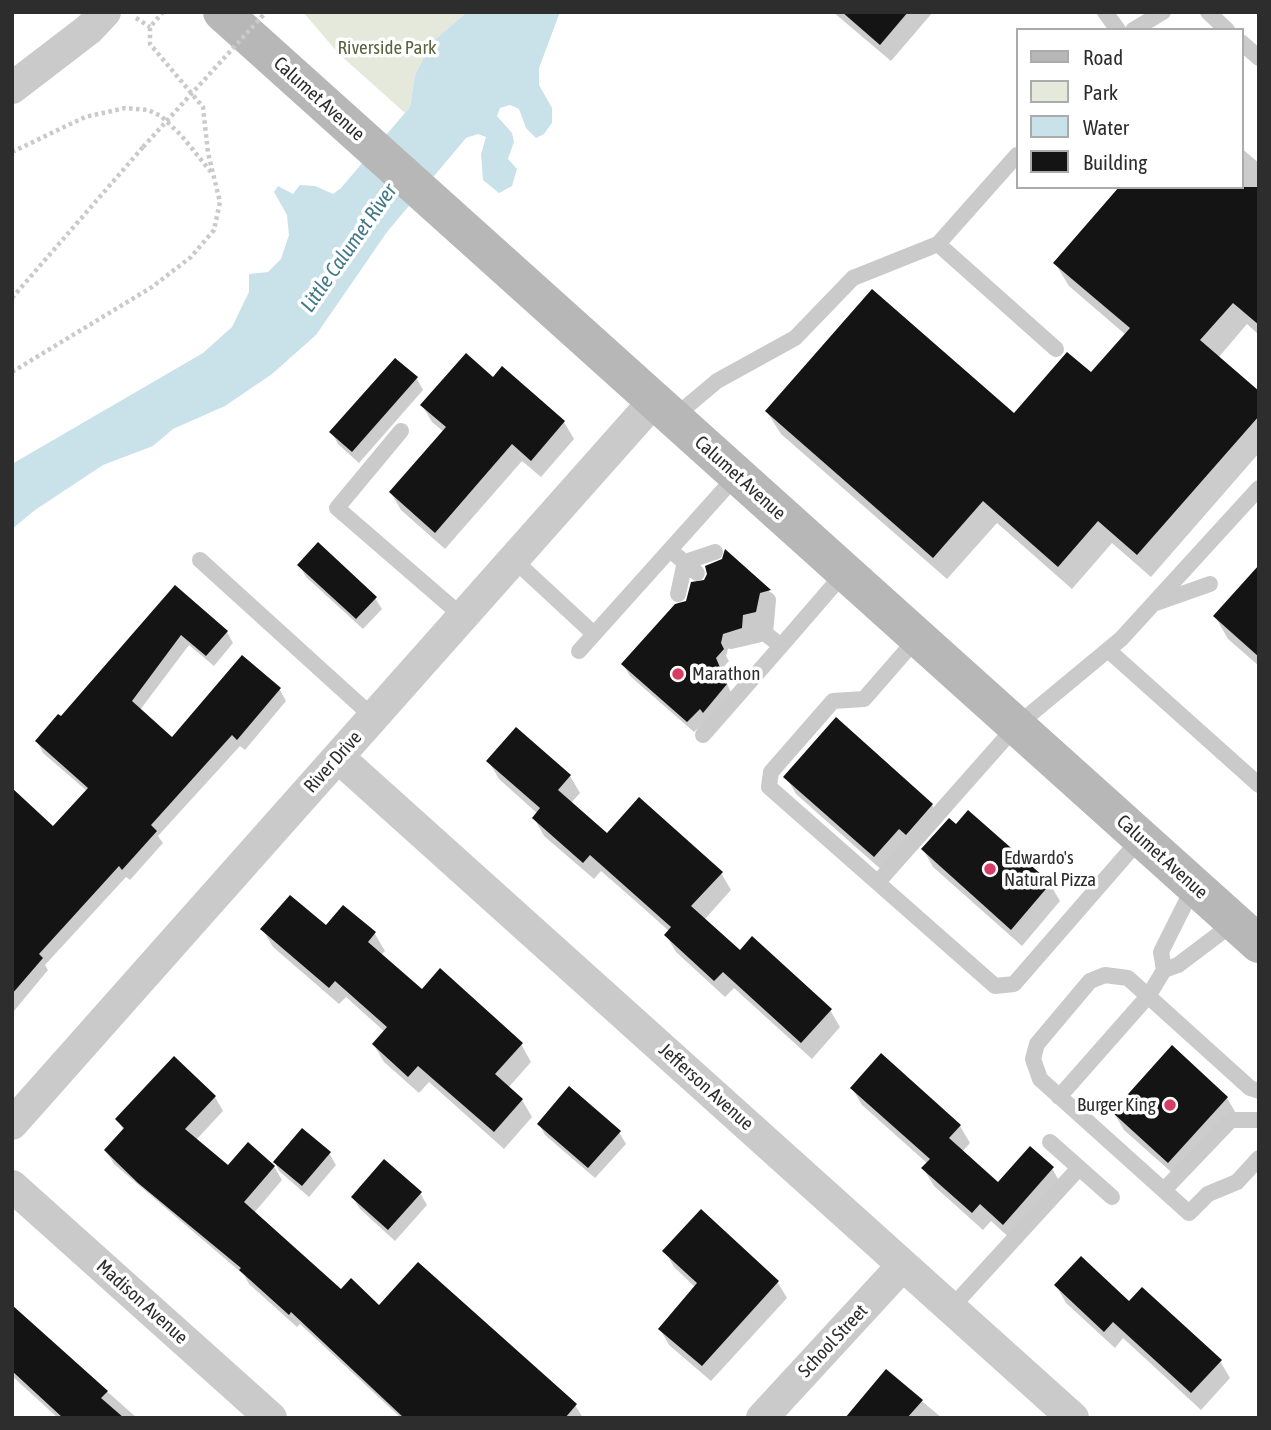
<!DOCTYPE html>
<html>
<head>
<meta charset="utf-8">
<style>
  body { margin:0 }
  #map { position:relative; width:1271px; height:1430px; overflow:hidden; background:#fff; font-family:"Asap Condensed",sans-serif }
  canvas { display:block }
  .frame { position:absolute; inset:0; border:14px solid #2d2d2d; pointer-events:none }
  .legend { position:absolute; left:1016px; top:28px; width:228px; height:161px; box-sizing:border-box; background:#fff; border:2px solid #ababab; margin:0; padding:9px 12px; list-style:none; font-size:21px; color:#2d2d2d }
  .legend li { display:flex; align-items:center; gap:14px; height:35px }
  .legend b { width:35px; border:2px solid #ababab }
</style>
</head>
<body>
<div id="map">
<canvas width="1271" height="1430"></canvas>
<div class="frame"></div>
<ul class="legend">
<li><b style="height:9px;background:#b7b7b7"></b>Road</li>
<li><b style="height:19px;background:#e5e9db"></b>Park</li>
<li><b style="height:19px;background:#c9e1e8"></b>Water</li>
<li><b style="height:19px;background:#141414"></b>Building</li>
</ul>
</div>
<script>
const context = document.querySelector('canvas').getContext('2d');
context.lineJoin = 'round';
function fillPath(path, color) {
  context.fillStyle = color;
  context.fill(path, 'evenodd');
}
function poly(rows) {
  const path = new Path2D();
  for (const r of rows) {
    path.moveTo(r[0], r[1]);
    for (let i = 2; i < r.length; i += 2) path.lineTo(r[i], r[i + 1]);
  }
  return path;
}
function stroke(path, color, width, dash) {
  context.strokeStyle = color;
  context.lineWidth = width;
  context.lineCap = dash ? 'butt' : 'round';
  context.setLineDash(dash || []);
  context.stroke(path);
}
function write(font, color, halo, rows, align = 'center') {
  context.font = font + ' "Asap Condensed",sans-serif';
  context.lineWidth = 7;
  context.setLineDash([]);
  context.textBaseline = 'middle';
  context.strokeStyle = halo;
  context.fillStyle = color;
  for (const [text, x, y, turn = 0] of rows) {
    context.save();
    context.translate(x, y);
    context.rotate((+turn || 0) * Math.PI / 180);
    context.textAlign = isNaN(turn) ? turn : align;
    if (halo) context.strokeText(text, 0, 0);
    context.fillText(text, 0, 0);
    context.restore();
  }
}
const green = poly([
  [303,12,467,12,431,43,415,75,410,107,405,113,339,54]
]);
const water = poly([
  [467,12,560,12,539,68,539,85,552,108,552,123,544,134,536,138,526,128,519,109,510,105,500,108,497,116,512,133,514,142,508,159,517,169,512,186,499,193,483,180,481,154,486,137,478,134,466,138,387,232,316,335,272,374,225,406,173,429,153,446,103,465,35,510,12,529,12,464,203,353,232,327,249,292,249,274,268,272,281,259,289,235,287,215,274,192,278,186,293,194,300,185,315,186,333,194,341,188,410,107,415,75,431,43]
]);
const shadow = poly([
  [833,12,933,12,891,61],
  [1241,148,1259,163,1259,335,1247,324,1218,358,1259,394,1259,453,1151,577,1112,543,1072,589,997,523,947,579,781,434,767,412,1014,415,1091,375,1126,335,1069,286,1055,263,1241,187],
  [396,360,417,379,423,390,359,463,338,444,332,433],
  [493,379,564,422,574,439,541,477,522,461,445,549,401,510,391,493,444,432,432,422,422,405],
  [726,552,770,592,776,602,766,605,748,639,729,645,726,656,729,661,721,670,733,697,694,732,630,676,623,664,688,602,724,561],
  [299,565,375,598,382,609,363,629,306,577],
  [1259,567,1259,666,1228,639,1215,616],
  [175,587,227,632,233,643,214,666,189,645,140,710,172,739,242,657,280,690,286,701,245,750,240,746,158,836,163,843,130,880,126,877,45,965,48,970,14,1011,12,888,53,829,87,791,43,753,37,741,61,719],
  [489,762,570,776,580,793,571,803,608,835,721,873,731,890,704,920,740,952,830,1010,840,1027,812,1059,734,988,725,997,676,952,666,935,669,931,641,906,601,871,594,879,544,836,534,818,538,814,499,779],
  [786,777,932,805,942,822,916,851,909,845,885,873,796,794],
  [923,849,1050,884,1060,901,1022,946,933,867],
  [326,928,375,934,385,951,381,955,422,991,521,1044,531,1062,508,1088,522,1100,532,1117,504,1149,429,1082,419,1093,384,1062,374,1045,385,1032,346,997,339,1004,273,947,263,930],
  [174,1059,215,1097,223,1111,196,1140,228,1168,248,1145,275,1168,282,1180,254,1213,341,1291,575,1405,583,1418,401,1418,300,1324,297,1327,249,1284,244,1275,114,1164,106,1151,124,1131,117,1119],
  [852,1088,960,1126,970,1143,962,1152,998,1184,1052,1168,1062,1186,1013,1241,991,1221,983,1230,934,1186,923,1168,928,1164,862,1105],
  [1227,1098,1237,1115,1179,1179,1124,1130,1114,1113],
  [539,1124,619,1132,626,1144,595,1178,545,1135],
  [329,1153,336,1165,309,1197,279,1171,275,1162],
  [420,1193,427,1205,395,1241,360,1209,353,1198],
  [702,1212,778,1283,787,1298,711,1381,669,1345,660,1329,696,1288,674,1267,665,1251],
  [1056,1285,1129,1303,1220,1361,1230,1378,1201,1410,1123,1338,1115,1348,1066,1303],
  [12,1307,137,1418,58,1418,12,1376],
  [887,1372,942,1418,847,1418]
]);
const building = poly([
  [842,12,908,12,880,45],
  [1119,187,1259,187,1259,325,1233,303,1200,340,1259,391,1259,416,1137,555,1098,521,1058,567,983,501,933,558,765,411,872,289,1014,413,1067,352,1091,372,1130,328,1053,263],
  [466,353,493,377,502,366,565,421,531,461,512,444,435,533,389,492,446,427,420,405],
  [395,358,418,377,352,452,329,432],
  [318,542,377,597,356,619,297,565],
  [725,549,771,590,760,593,756,612,743,615,742,628,723,634,721,643,724,649,716,658,727,684,703,713,700,709,687,722,621,664,675,604,686,601,691,582,704,580,707,574,705,566,722,559],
  [1259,565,1259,657,1213,616],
  [175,585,228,631,206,656,181,635,132,701,172,737,242,655,281,688,237,740,232,735,151,825,157,831,122,870,119,866,39,954,43,958,12,994,12,788,53,826,88,788,35,741,58,714,61,716],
  [836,717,933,804,906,835,899,829,874,857,783,777],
  [516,727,571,775,558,790,607,833,639,797,723,872,691,906,740,950,752,936,832,1009,801,1043,723,972,714,981,664,935,671,927,590,855,583,863,532,818,540,808,486,761],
  [968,810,1051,883,1011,930,921,849,949,818,956,824],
  [290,895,326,925,343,905,376,932,368,942,422,989,440,968,523,1043,495,1074,523,1099,494,1132,418,1066,408,1077,372,1044,387,1027,335,981,329,988,260,929],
  [1172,1045,1228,1097,1168,1163,1112,1112],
  [881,1053,961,1125,949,1138,998,1182,1030,1146,1054,1167,1003,1225,980,1204,972,1213,921,1168,930,1159,850,1088],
  [174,1056,216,1096,185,1129,228,1165,248,1142,275,1166,244,1202,341,1289,351,1278,379,1305,418,1262,577,1404,565,1418,404,1418,291,1312,289,1315,239,1270,241,1268,138,1183,104,1150,124,1128,115,1119],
  [569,1086,621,1131,588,1168,537,1124],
  [302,1128,331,1152,302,1186,273,1162],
  [384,1159,422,1192,388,1230,351,1197],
  [701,1209,779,1281,702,1366,658,1329,697,1283,662,1251],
  [1081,1256,1129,1301,1142,1287,1222,1360,1191,1393,1113,1322,1104,1332,1054,1285],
  [12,1305,108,1391,101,1398,124,1418,63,1418,12,1371],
  [886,1369,923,1400,907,1418,845,1418]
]);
const path = poly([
  [136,18,150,27],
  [12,152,85,117,125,108,148,110,161,116,181,135,211,172],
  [12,298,143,147],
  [12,372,152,287,191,257,214,230,220,202,208,153,203,107,150,44,150,27,163,12]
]);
const service = poly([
  [1105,12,1118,30],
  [1208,12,1227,30],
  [1133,30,1163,12],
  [1241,42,1259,58],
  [938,244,1056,349],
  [673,418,717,381,795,338,853,278,938,244,1017,155],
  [401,431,337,508,462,616],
  [670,550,697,573],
  [513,559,594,634],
  [200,560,373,717],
  [685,562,715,552],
  [678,594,685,562],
  [1156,603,1210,584],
  [751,622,781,646,845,572],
  [765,633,768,600],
  [918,637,864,699,833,701,771,772,769,787,995,986,1014,984,1141,838],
  [731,641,765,633],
  [1108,650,1259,785],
  [579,651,737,475],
  [703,735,781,646],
  [878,882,1016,726,1121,639,1259,488],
  [1164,970,1161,952,1194,886],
  [1259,1091,1250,1088,1128,978,1105,975,1090,981,1037,1044,1033,1059,1040,1079,1189,1213,1208,1194,1237,1182,1259,1158],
  [1059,1097,1149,995,1164,970,1178,965,1235,922],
  [1050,1142,1112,1197],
  [1164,1190,1231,1120,1259,1120],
  [951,1308,1079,1168]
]);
const minor = poly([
  [12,88,89,29,105,12],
  [338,757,1073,1418],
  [12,1124,654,401],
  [12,1186,271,1418],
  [762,1418,903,1265]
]);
const secondary = poly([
  [222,12,1259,944]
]);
const pathBridge = poly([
  [143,147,266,12]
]);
const markers = [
  [678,674,7,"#d63c64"],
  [990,869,7,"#d63c64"],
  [1170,1105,7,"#d63c64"]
];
const parkNames = [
  ["Riverside Park",387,48]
];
const streetNames = [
  ["Calumet Avenue",319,99,42],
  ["Calumet Avenue",740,478,42],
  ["River Drive",333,762,-48],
  ["Calumet Avenue",1162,857,42],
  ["Jefferson Avenue",706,1087,42],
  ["Madison Avenue",142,1302,42],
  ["School Street",833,1341,-47]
];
const poiNames = [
  ["Marathon",692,674],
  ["Edwardo's",1004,858],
  ["Natural Pizza",1004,880],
  ["Burger King",1156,1105,"right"]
];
const waterNames = [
  ["Little Calumet River",349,248,-55]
];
fillPath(green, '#e5e9db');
fillPath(water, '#c9e1e8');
fillPath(shadow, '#0003');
fillPath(building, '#141414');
stroke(path, '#cacaca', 4.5, [3.5, 3.5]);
stroke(service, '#cacaca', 16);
stroke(minor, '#cacaca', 32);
stroke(secondary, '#b7b7b7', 38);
stroke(pathBridge, '#cacaca', 4.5, [3.5, 3.5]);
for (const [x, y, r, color] of markers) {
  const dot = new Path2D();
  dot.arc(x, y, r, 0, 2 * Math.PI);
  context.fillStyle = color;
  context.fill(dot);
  stroke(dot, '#fff', 2.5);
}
write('19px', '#57643e', '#fff', parkNames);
write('19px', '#2d2d2d', '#fff', streetNames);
write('19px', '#2d2d2d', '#fff', poiNames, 'left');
write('italic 21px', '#427988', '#fff', waterNames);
</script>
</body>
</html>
